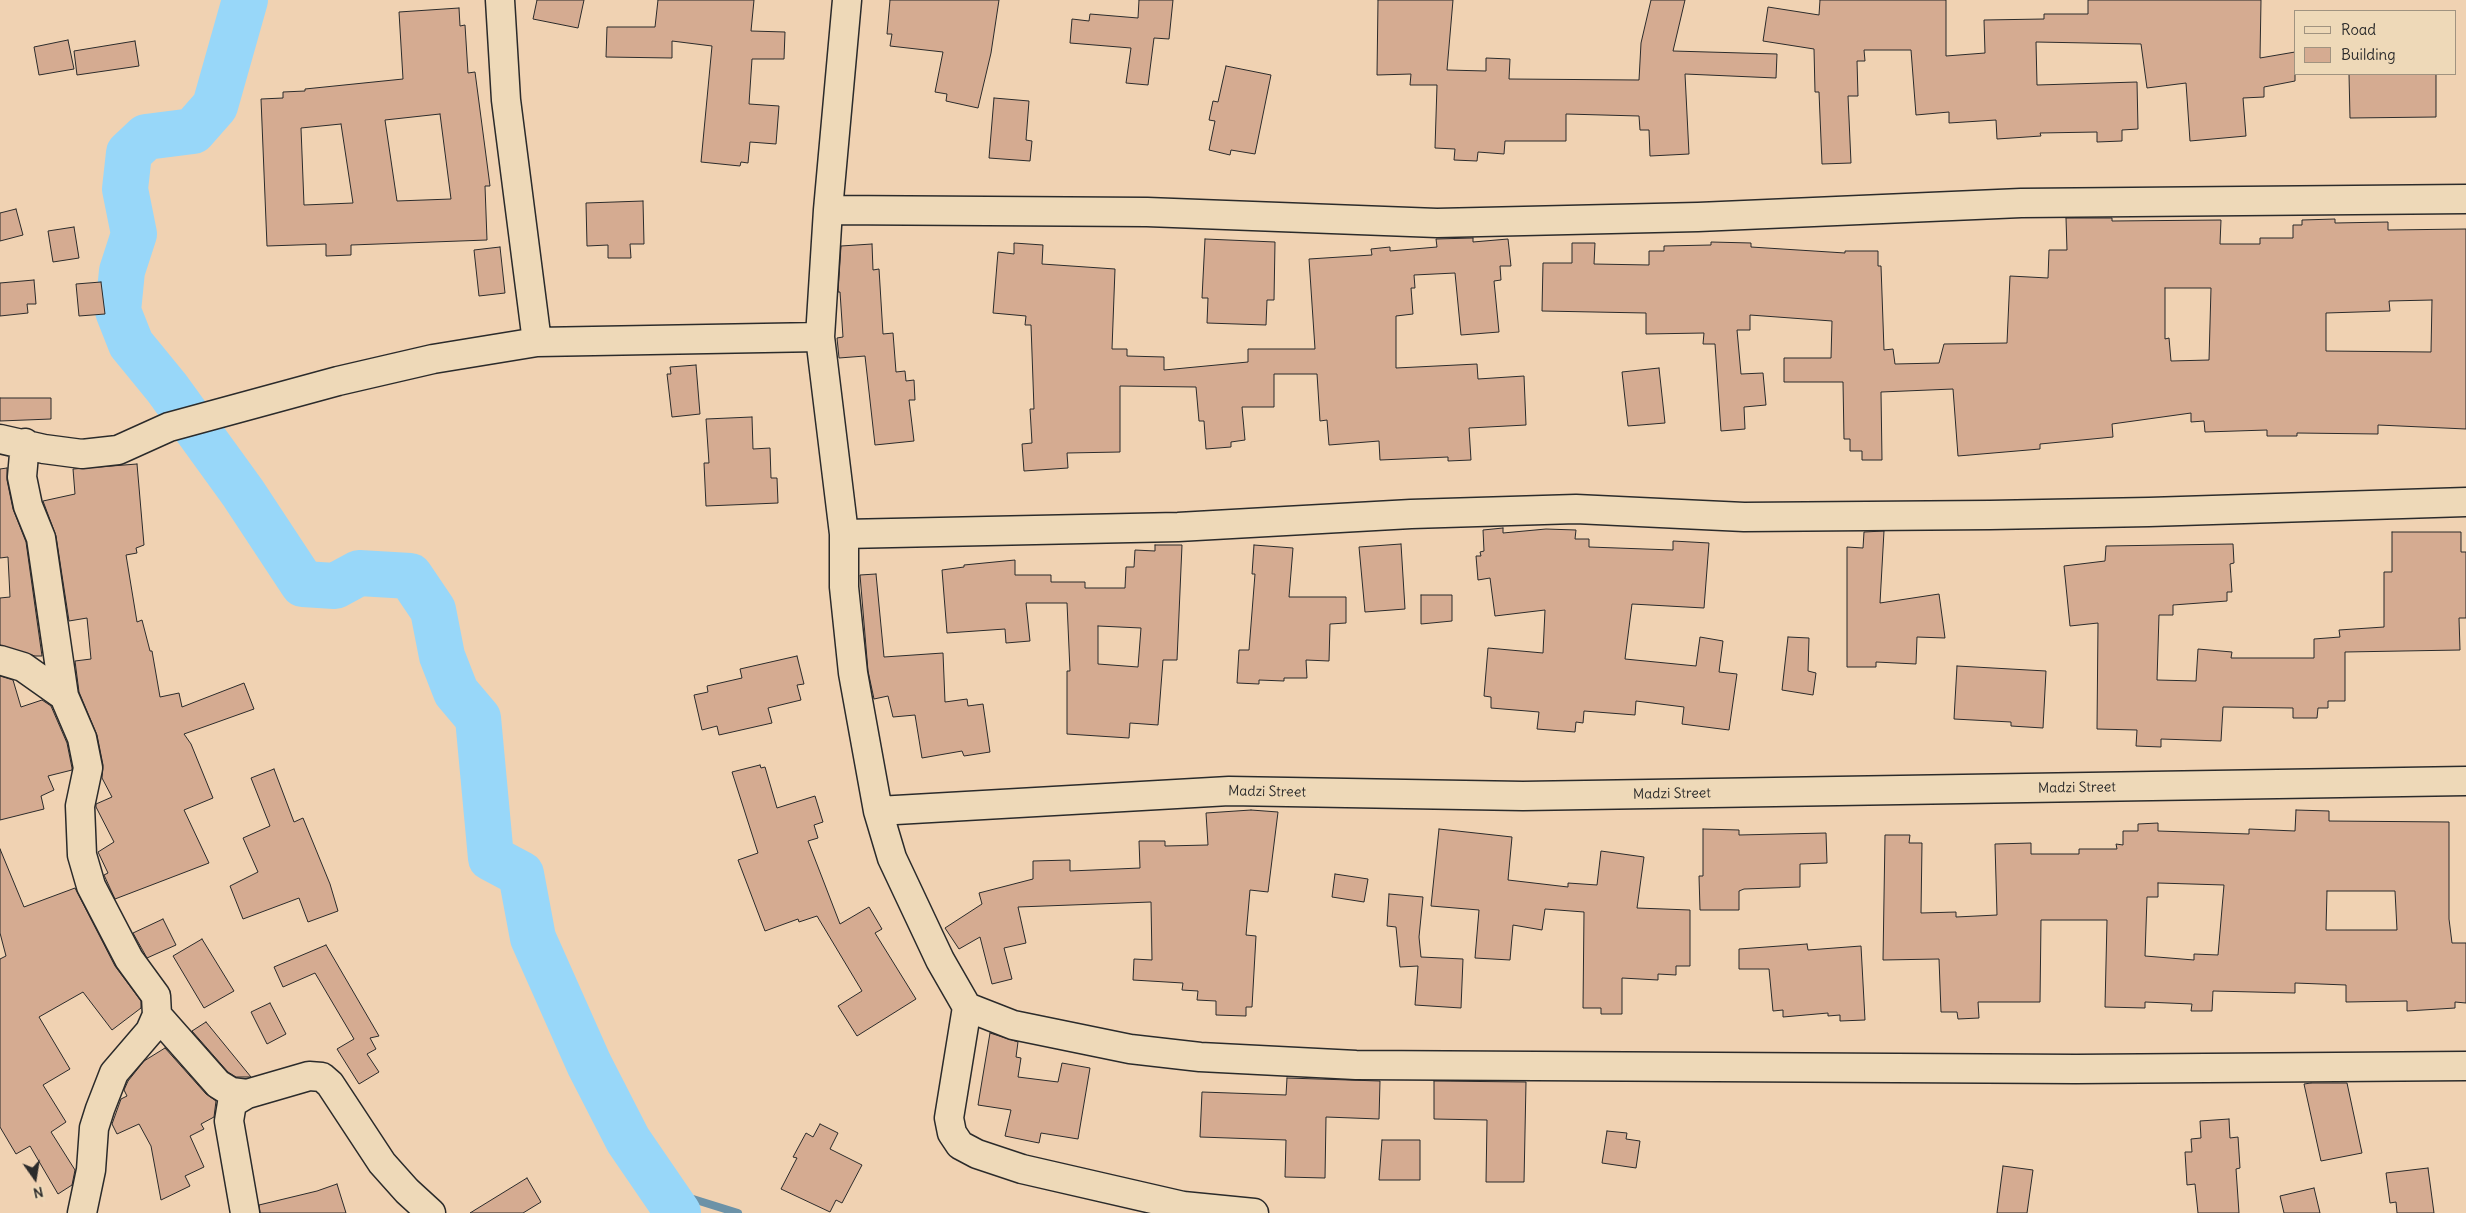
<!DOCTYPE html>
<html>
<head>
<meta charset="utf-8">
<style>
  body { margin:0 }
  #map { position:relative; width:2466px; height:1213px; overflow:hidden; background:#f0d2b2; font-family:Delius,sans-serif }
  canvas { display:block }
  .legend { position:absolute; left:2294px; top:10px; width:162px; height:65px; box-sizing:border-box; background:#eed9b8; border:1px solid #a09380; margin:0; padding:6px 9px; list-style:none; font-size:15px; color:#2b2b2b }
  .legend li { display:flex; align-items:center; gap:10px; height:25px }
  .legend b { width:25px; border:1px solid #a09380 }
  .north { position:absolute; left:10px; top:1153px; width:50px; height:50px; -webkit-text-stroke:4px #eed9b8; paint-order:stroke; rotate:167deg; font-size:14px; font-weight:700; line-height:20px; text-align:center; color:#2b2b2b }
  .north::after { content:''; display:block; margin:auto; width:18px; height:22px; background:#2b2b2b; clip-path:polygon(50% 0,100% 100%,50% 72%,0 100%) }
</style>
</head>
<body>
<div id="map">
<canvas width="2466" height="1213"></canvas>
<ul class="legend">
<li><b style="height:6px;background:#eed9b8"></b>Road</li>
<li><b style="height:14px;background:#d5ab91"></b>Building</li>
</ul>
<div class="north">N</div>
</div>
<script>
const context = document.querySelector('canvas').getContext('2d');
context.lineJoin = 'round';
function poly(rows) {
  const path = new Path2D();
  for (const r of rows) {
    path.moveTo(r[0], r[1]);
    for (let i = 2; i < r.length; i += 2) path.lineTo(r[i], r[i + 1]);
  }
  return path;
}
function stroke(path, color, width, dash) {
  context.strokeStyle = color;
  context.lineWidth = width;
  context.lineCap = dash ? 'butt' : 'round';
  context.setLineDash(dash || []);
  context.stroke(path);
}
function fillPath(path, color) {
  context.fillStyle = color;
  context.fill(path, 'evenodd');
}
function write(font, color, halo, rows, align = 'center') {
  context.font = font + ' Delius,sans-serif';
  context.lineWidth = 4;
  context.setLineDash([]);
  context.textBaseline = 'middle';
  context.strokeStyle = halo;
  context.fillStyle = color;
  for (const [text, x, y, turn = 0] of rows) {
    context.save();
    context.translate(x, y);
    context.rotate((+turn || 0) * Math.PI / 180);
    context.textAlign = isNaN(turn) ? turn : align;
    if (halo) context.strokeText(text, 0, 0);
    context.fillText(text, 0, 0);
    context.restore();
  }
}
const stream = poly([
  [664,1190,738,1213]
]);
const river = poly([
  [245,0,215,106,193,131,146,137,129,153,125,189,134,234,122,271,118,311,131,344,167,388,243,493,303,584,335,586,359,573,410,576,433,610,442,656,456,692,478,718,491,858,521,874,533,938,589,1064,628,1140,678,1213]
]);
const building = poly([
  [537,0,584,0,578,28,533,19,537,0],
  [658,0,754,0,751,31,785,32,784,59,752,59,749,104,779,106,776,144,750,142,748,163,741,162,740,166,701,162,712,46,672,41,672,58,606,57,607,27,655,27,658,0],
  [890,0,999,0,991,53,978,108,946,101,947,94,935,92,943,52,890,46,892,34,887,34,890,0],
  [1139,0,1173,0,1169,39,1154,38,1148,85,1126,83,1131,48,1070,43,1072,19,1089,21,1090,14,1138,18,1139,0],
  [1378,0,1453,0,1447,70,1486,71,1486,58,1510,59,1509,79,1639,80,1641,43,1651,0,1685,0,1673,51,1777,54,1776,78,1685,74,1689,154,1650,156,1649,130,1640,130,1639,116,1566,114,1566,141,1505,141,1504,154,1478,152,1477,161,1454,160,1455,149,1435,148,1437,85,1410,85,1411,74,1377,75,1378,0],
  [1820,0,1946,0,1946,56,1985,53,1984,20,2044,19,2044,14,2088,14,2088,0,2261,0,2260,58,2295,52,2295,81,2264,87,2264,97,2243,98,2246,136,2190,141,2186,83,2147,88,2141,44,2036,42,2037,85,2137,82,2138,129,2122,130,2122,141,2097,142,2097,132,2040,133,2041,136,1997,139,1996,120,1949,123,1949,112,1916,115,1911,50,1864,50,1865,61,1857,61,1858,96,1848,96,1851,163,1822,164,1819,92,1815,92,1814,49,1763,41,1768,7,1819,15,1820,0],
  [459,8,460,26,465,25,468,73,475,72,490,186,485,186,487,240,351,245,351,255,326,256,326,244,267,246,261,99,283,98,283,92,305,91,305,89,403,79,399,12,459,8],
  [440,114,451,199,397,201,385,120,440,114],
  [341,124,353,203,304,205,301,128,341,124],
  [68,40,74,69,39,75,34,47,68,40],
  [135,41,139,66,77,75,74,51,135,41],
  [1226,66,1271,75,1255,154,1231,150,1230,155,1209,150,1215,121,1209,120,1213,101,1218,102,1226,66],
  [2349,74,2436,74,2436,117,2350,118,2349,74],
  [994,98,1029,101,1026,140,1032,141,1030,161,989,158,994,98],
  [643,201,644,244,630,244,631,258,608,258,608,245,587,246,586,203,643,201],
  [16,209,23,235,0,241,0,213,16,209],
  [2066,218,2112,218,2112,221,2221,220,2220,244,2260,244,2260,238,2293,238,2293,225,2302,225,2302,220,2335,219,2335,223,2388,222,2388,230,2466,229,2466,429,2378,425,2378,434,2297,433,2297,436,2267,436,2267,430,2205,432,2204,421,2191,422,2191,413,2112,424,2113,437,2040,444,2040,449,1958,456,1953,389,1881,392,1882,460,1862,460,1862,451,1850,451,1850,439,1844,439,1843,382,1784,382,1784,358,1831,358,1832,321,1750,315,1750,330,1737,330,1741,374,1763,373,1766,405,1744,407,1745,429,1721,431,1715,344,1703,344,1704,333,1646,334,1646,313,1542,311,1543,263,1572,263,1572,243,1595,243,1594,264,1649,265,1649,251,1664,251,1664,246,1711,245,1711,242,1751,243,1751,247,1845,253,1845,251,1878,251,1878,266,1881,266,1884,350,1893,349,1895,364,1939,363,1944,344,2007,343,2010,276,2048,278,2049,250,2067,250,2066,218],
  [2165,288,2211,288,2209,360,2171,361,2169,338,2165,339,2165,288],
  [2432,300,2431,352,2326,351,2326,313,2390,311,2389,301,2432,300],
  [74,227,79,258,53,262,48,231,74,227],
  [1473,238,1473,242,1508,239,1511,266,1500,266,1501,280,1494,281,1499,332,1461,335,1455,273,1414,275,1415,288,1411,288,1413,314,1396,316,1396,368,1477,364,1478,379,1524,376,1526,425,1469,428,1471,460,1448,461,1448,457,1380,460,1379,441,1329,445,1327,420,1320,421,1317,374,1274,374,1274,407,1242,407,1245,440,1231,442,1231,447,1206,449,1204,421,1199,421,1196,387,1120,386,1120,452,1067,453,1068,468,1024,471,1022,444,1032,443,1030,409,1034,409,1031,325,1025,325,1026,316,993,313,998,252,1014,254,1014,243,1043,245,1042,264,1115,269,1112,349,1127,349,1127,356,1164,357,1164,370,1248,362,1248,349,1315,349,1309,259,1372,255,1371,249,1390,247,1390,251,1437,247,1436,239,1473,238],
  [1205,239,1275,242,1274,300,1267,300,1266,325,1207,323,1208,298,1202,298,1205,239],
  [872,244,873,270,879,269,883,334,893,333,896,372,905,371,906,381,914,380,915,400,909,400,914,441,875,445,865,356,839,358,837,338,843,337,840,292,838,292,841,246,872,244],
  [500,247,505,293,479,296,474,250,500,247],
  [34,280,36,304,27,304,28,313,0,316,0,283,34,280],
  [101,282,105,314,79,316,76,284,101,282],
  [696,365,700,414,672,417,667,374,671,374,670,367,696,365],
  [1659,368,1665,423,1628,426,1622,372,1659,368],
  [0,398,51,398,51,419,0,421,0,398],
  [752,417,753,449,770,448,771,478,777,478,778,503,706,506,704,463,709,463,706,419,752,417],
  [137,464,144,545,136,548,137,553,126,555,137,622,142,620,150,651,152,651,160,697,179,693,182,707,244,683,254,709,184,734,191,744,213,798,184,810,209,863,115,899,104,875,108,873,98,852,114,842,96,807,96,804,112,797,102,778,103,765,97,735,79,692,75,661,91,659,87,618,69,621,56,536,43,501,75,494,73,469,137,464],
  [7,468,7,480,13,509,26,542,42,656,35,656,0,645,0,598,10,597,8,557,0,558,0,469,7,468],
  [1503,528,1503,533,1546,529,1576,530,1575,539,1589,539,1589,547,1673,550,1673,541,1709,543,1704,608,1632,604,1625,659,1696,666,1700,637,1723,641,1719,672,1737,674,1729,730,1682,724,1684,707,1636,701,1635,715,1584,711,1583,723,1576,722,1575,732,1537,729,1539,712,1491,708,1491,697,1484,696,1488,648,1543,653,1545,610,1495,616,1490,578,1478,580,1476,556,1481,556,1480,552,1484,551,1483,530,1503,528],
  [1884,531,1880,603,1939,594,1945,638,1917,637,1916,664,1876,662,1876,667,1847,667,1847,547,1863,548,1864,532,1884,531],
  [2392,532,2461,532,2461,552,2466,552,2466,618,2459,618,2460,650,2345,652,2345,701,2328,701,2328,708,2318,708,2317,718,2293,718,2293,708,2223,707,2221,741,2161,739,2161,747,2136,746,2137,730,2097,729,2098,623,2070,626,2064,566,2105,561,2106,546,2233,544,2234,563,2230,564,2232,592,2227,592,2227,601,2173,605,2173,615,2159,615,2157,680,2196,681,2198,649,2232,652,2231,658,2314,658,2314,639,2340,637,2339,630,2384,627,2384,572,2392,572,2392,532],
  [1401,544,1405,609,1365,612,1359,547,1401,544],
  [1155,545,1182,545,1177,660,1163,660,1158,725,1130,723,1129,738,1067,734,1067,671,1070,671,1067,603,1026,603,1030,641,1006,643,1005,629,947,633,942,570,964,567,964,565,1015,560,1015,575,1051,575,1051,582,1085,582,1085,588,1125,588,1126,567,1134,567,1135,550,1155,551,1155,545],
  [1098,626,1141,628,1138,667,1098,664,1098,626],
  [1254,545,1293,548,1289,597,1346,597,1346,623,1330,624,1329,661,1306,660,1307,678,1284,678,1284,681,1259,680,1259,684,1237,683,1239,650,1249,650,1255,574,1252,574,1254,545],
  [876,574,884,657,943,653,945,702,967,699,968,706,983,704,990,752,964,756,962,751,922,758,915,715,893,717,888,696,874,699,868,671,860,575,876,574],
  [1421,595,1452,595,1452,621,1421,624,1421,595],
  [1788,637,1809,638,1808,671,1816,673,1813,695,1782,690,1788,637],
  [797,656,804,684,797,685,801,700,768,708,772,723,719,735,717,726,702,730,694,695,708,692,707,686,742,678,740,669,797,656],
  [1957,666,2046,671,2043,728,2011,726,2011,722,1954,719,1957,666],
  [0,676,13,680,21,707,42,700,51,706,67,743,72,768,72,770,48,776,54,790,41,796,44,809,0,820,0,676],
  [760,765,761,768,765,767,777,808,815,796,823,822,814,825,818,838,808,841,840,924,869,907,882,929,875,933,916,999,857,1036,838,1006,862,991,817,916,799,922,798,919,765,931,738,860,758,853,732,772,760,765],
  [274,769,294,822,303,818,330,884,338,911,308,922,299,898,243,919,230,886,258,872,243,838,270,826,251,778,274,769],
  [1251,810,1278,812,1268,892,1250,890,1246,935,1256,936,1252,1007,1246,1007,1246,1016,1216,1015,1216,1001,1197,1000,1198,991,1182,990,1183,983,1133,980,1134,959,1152,960,1151,902,1018,907,1026,943,1004,948,1012,979,992,984,980,937,959,949,945,928,982,904,979,893,1033,879,1033,861,1070,860,1070,871,1140,868,1139,841,1165,841,1165,846,1208,845,1206,813,1251,810],
  [2296,810,2329,811,2329,821,2449,822,2449,919,2452,943,2466,943,2466,1003,2455,1002,2455,1008,2407,1011,2407,1001,2346,1002,2346,985,2295,983,2295,993,2213,991,2212,1011,2191,1011,2192,1004,2145,1002,2145,1008,2105,1007,2107,920,2041,920,2040,1002,1978,1002,1979,1018,1958,1019,1957,1012,1941,1012,1939,959,1883,960,1885,835,1910,835,1909,843,1922,843,1921,913,1956,912,1956,917,1997,915,1995,844,2031,843,2031,854,2079,854,2079,849,2117,849,2116,844,2123,845,2123,831,2138,831,2138,824,2158,823,2158,831,2249,834,2249,829,2295,831,2296,810],
  [2158,883,2224,885,2218,955,2194,954,2194,960,2145,956,2147,897,2158,897,2158,883],
  [2327,891,2395,891,2397,930,2326,930,2327,891],
  [1439,829,1512,837,1508,880,1568,887,1568,883,1597,885,1601,851,1644,857,1637,908,1690,910,1690,966,1676,966,1676,975,1658,974,1658,980,1622,978,1622,1014,1601,1014,1601,1008,1583,1008,1584,912,1545,909,1542,930,1513,925,1510,960,1475,958,1479,910,1431,906,1439,829],
  [1703,829,1739,830,1739,835,1826,833,1827,863,1800,864,1800,887,1744,889,1739,891,1739,910,1700,910,1699,876,1703,876,1703,829],
  [0,849,24,907,75,888,115,966,141,1001,141,1008,112,1030,83,992,39,1017,70,1069,43,1085,66,1122,51,1132,75,1170,72,1185,58,1194,30,1146,16,1154,0,1127,0,959,6,956,0,933,0,849],
  [1335,874,1368,879,1364,902,1332,897,1335,874],
  [1389,894,1423,897,1419,937,1421,957,1463,959,1461,1008,1415,1005,1418,966,1400,967,1396,927,1387,926,1389,894],
  [163,919,176,945,147,958,133,933,163,919],
  [202,939,234,991,204,1008,173,956,202,939],
  [1807,944,1808,950,1861,946,1865,1020,1840,1021,1840,1015,1828,1016,1828,1013,1783,1017,1783,1010,1773,1011,1769,969,1739,969,1739,949,1807,944],
  [326,945,379,1036,370,1038,376,1049,367,1054,379,1072,359,1084,337,1049,354,1039,315,973,283,987,274,967,326,945],
  [270,1003,286,1034,267,1044,251,1012,270,1003],
  [206,1022,251,1077,236,1077,228,1072,192,1031,206,1022],
  [990,1033,1018,1042,1016,1057,1021,1058,1018,1077,1058,1082,1062,1063,1090,1068,1078,1139,1041,1133,1039,1143,1005,1136,1011,1110,978,1105,990,1033],
  [165,1048,206,1094,216,1101,214,1117,201,1124,204,1129,190,1136,204,1167,185,1176,190,1186,161,1200,151,1146,139,1124,117,1134,112,1124,121,1099,127,1096,124,1090,128,1081,144,1061,165,1048],
  [1287,1078,1380,1081,1379,1119,1326,1117,1325,1178,1285,1177,1286,1140,1200,1137,1202,1092,1286,1095,1287,1078],
  [1434,1081,1526,1082,1524,1182,1486,1182,1487,1120,1434,1119,1434,1081],
  [2311,1083,2347,1083,2362,1153,2321,1161,2304,1084,2311,1083],
  [2229,1119,2230,1138,2238,1137,2240,1168,2236,1169,2239,1213,2198,1213,2195,1184,2187,1185,2185,1152,2192,1152,2191,1139,2201,1138,2200,1121,2229,1119],
  [820,1124,838,1133,830,1149,862,1165,842,1203,836,1200,830,1212,781,1189,797,1158,793,1157,806,1133,813,1137,820,1124],
  [1607,1131,1627,1133,1626,1139,1640,1141,1636,1168,1602,1163,1607,1131],
  [1382,1140,1420,1140,1420,1180,1379,1180,1382,1140],
  [2003,1166,2033,1170,2027,1213,1997,1213,2003,1166],
  [2428,1168,2434,1213,2397,1213,2396,1202,2390,1203,2386,1173,2428,1168],
  [527,1178,541,1202,523,1213,470,1213,527,1178],
  [337,1184,346,1213,260,1213,259,1205,317,1191,337,1184],
  [2314,1188,2320,1213,2284,1213,2280,1196,2314,1188]
]);
const minor = poly([
  [500,0,506,100,537,342],
  [847,0,828,210,820,337,844,534,844,587,853,673,878,811,892,858,940,960,967,1007,1013,1025,1130,1049,1200,1057,1356,1065,2076,1069,2466,1066],
  [828,210,1147,212,1437,223,1698,217,2021,203,2466,199],
  [0,439,44,449,82,454,118,450,169,427,338,381,433,359,537,342,820,337],
  [25,443,22,477,28,506,41,538,64,696,82,738,88,768,80,806,82,855,91,886,129,959,156,996,157,1015,150,1031,114,1073,100,1109,94,1128,91,1170,82,1213],
  [844,534,1178,527,1411,514,1576,509,1744,517,1990,515,2149,512,2466,502],
  [0,660,23,667,64,696],
  [878,811,1229,791,1523,796,2466,781],
  [967,1007,949,1118,952,1133,960,1145,977,1154,1022,1169,1183,1206,1254,1213],
  [157,1015,218,1084,231,1092,247,1094],
  [245,1213,229,1121,232,1103,247,1094,309,1076,322,1077,330,1084,382,1163,407,1191,431,1213]
]);
const streetNames = [
  ["Madzi Street",2077,788,-1],
  ["Madzi Street",1267,792,1],
  ["Madzi Street",1672,794,-1]
];
stroke(stream, '#6c92a7', 8);
stroke(river, '#98d7f9', 46);
fillPath(building, '#d5ab91');
stroke(building, '#2b2b2b', 1);
stroke(minor, '#2b2b2b', 31);
stroke(minor, '#eed9b8', 28);
write('14px', '#2b2b2b', '#eed9b8', streetNames);
</script>
</body>
</html>
